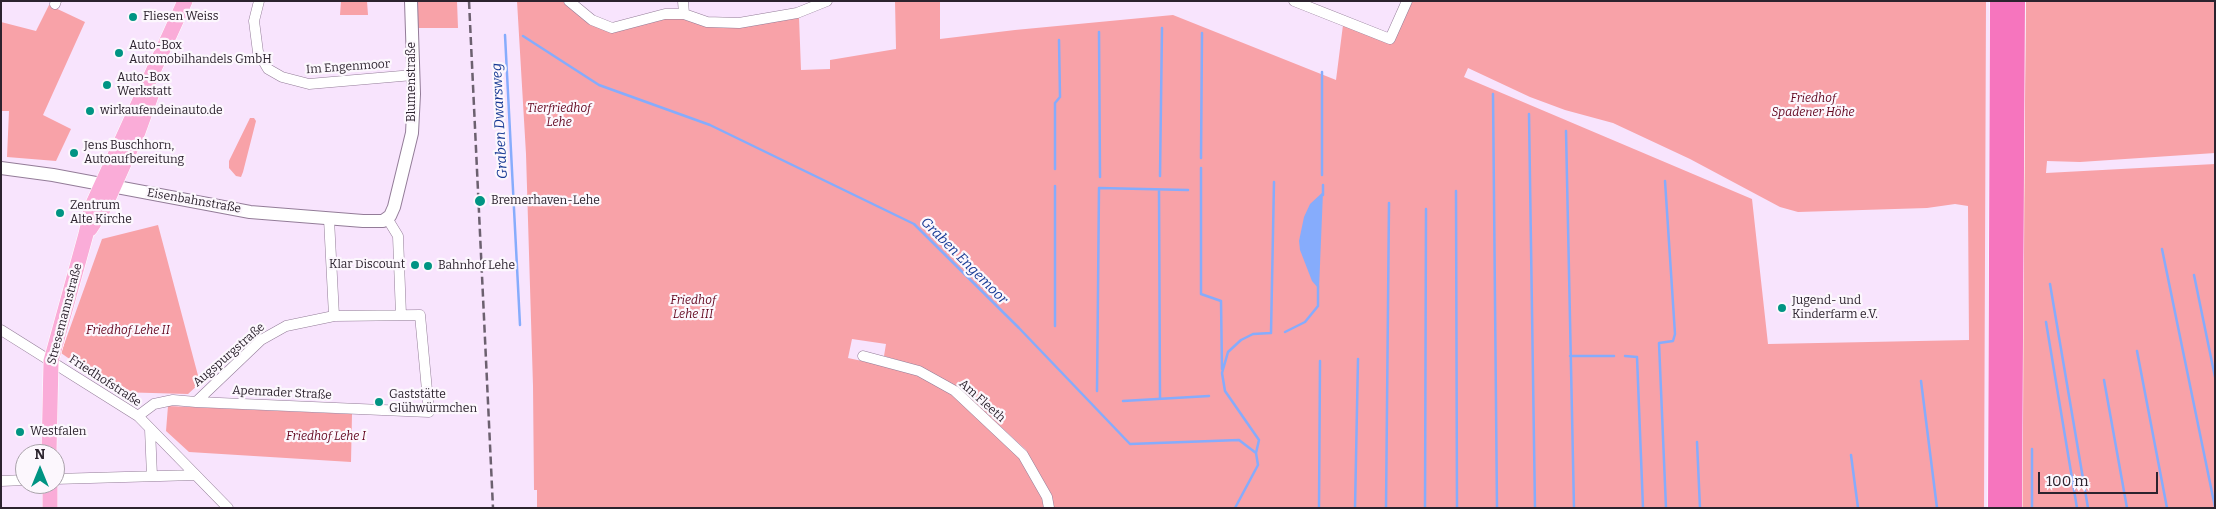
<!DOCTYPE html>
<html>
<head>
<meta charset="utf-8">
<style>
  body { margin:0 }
  #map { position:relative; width:2216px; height:509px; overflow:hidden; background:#f8e4fd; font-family:Bitter,serif }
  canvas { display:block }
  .frame { position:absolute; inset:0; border:2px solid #2c232e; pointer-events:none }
  .north { position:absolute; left:15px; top:444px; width:50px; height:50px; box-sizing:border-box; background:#fcf7fd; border:1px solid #a9a2aa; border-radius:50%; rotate:0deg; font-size:14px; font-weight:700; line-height:20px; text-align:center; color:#2c232e }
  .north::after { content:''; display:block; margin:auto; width:18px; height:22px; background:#009483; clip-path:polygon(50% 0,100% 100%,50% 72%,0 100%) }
  .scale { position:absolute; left:2038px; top:472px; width:120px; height:22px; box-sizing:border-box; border:2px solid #2c232e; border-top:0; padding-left:6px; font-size:15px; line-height:18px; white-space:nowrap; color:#2c232e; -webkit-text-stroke:4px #fcf7fd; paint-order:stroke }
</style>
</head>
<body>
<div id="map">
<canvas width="2216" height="509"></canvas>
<div class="frame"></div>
<div class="north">N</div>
<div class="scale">100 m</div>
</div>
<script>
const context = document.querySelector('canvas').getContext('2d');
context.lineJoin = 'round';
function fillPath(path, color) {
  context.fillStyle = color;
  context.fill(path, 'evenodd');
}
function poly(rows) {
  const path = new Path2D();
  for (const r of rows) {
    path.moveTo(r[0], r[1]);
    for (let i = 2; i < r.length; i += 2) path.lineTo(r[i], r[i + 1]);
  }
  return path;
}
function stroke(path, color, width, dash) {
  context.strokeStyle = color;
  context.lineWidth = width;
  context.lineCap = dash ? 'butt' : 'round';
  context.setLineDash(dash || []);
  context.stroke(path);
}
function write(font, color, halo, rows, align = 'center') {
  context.font = font + ' Bitter,serif';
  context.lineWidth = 4.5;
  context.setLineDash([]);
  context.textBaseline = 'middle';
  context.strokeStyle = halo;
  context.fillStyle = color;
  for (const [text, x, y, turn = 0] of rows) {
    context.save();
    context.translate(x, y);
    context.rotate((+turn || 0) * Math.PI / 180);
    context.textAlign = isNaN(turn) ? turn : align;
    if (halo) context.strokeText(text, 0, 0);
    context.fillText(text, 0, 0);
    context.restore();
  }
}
const green = poly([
  [341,1,367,1,368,15,340,15],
  [415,1,457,1,458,28,416,28],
  [517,1,564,1,597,27,666,17,677,17,707,26,799,17,801,70,830,69,830,60,896,49,895,1,940,1,940,39,1015,30,1173,15,1336,80,1343,25,1392,44,1411,1,1986,1,1984,508,1052,508,1050,498,1026,450,961,390,920,367,884,356,886,344,852,339,848,358,919,373,953,393,1023,461,1042,497,1045,508,537,508,537,490,534,490,533,386,526,154],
  [1468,68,1530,97,1565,110,1613,123,1690,159,1780,207,1798,212,1927,208,1955,204,1968,206,1969,340,1768,344,1752,199,1464,77],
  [2026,1,2215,1,2215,153,2080,162,2047,161,2046,173,2215,164,2215,508,2021,508],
  [49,5,85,22,43,115,71,129,56,161,7,157,9,111,1,111,1,22,36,31],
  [250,118,254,118,256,121,243,172,241,177,236,176,229,168,229,161],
  [158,225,200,383,188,394,117,392,61,353,102,239],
  [168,406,352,414,351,462,189,452,166,431]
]);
const water = poly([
  [1323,192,1319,289,1312,281,1300,250,1299,241,1304,217,1310,204]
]);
const stream = poly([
  [1099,32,1100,177],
  [505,35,520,325],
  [523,36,599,85,710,125,914,224,1019,328,1130,444,1239,440,1256,453],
  [1322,72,1322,175],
  [1493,94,1497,508],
  [1529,114,1535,508],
  [1566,131,1574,508],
  [1201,158,1202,33],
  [1201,168,1201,294,1221,301,1222,369],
  [1055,169,1055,103,1060,97,1059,40],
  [1160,176,1162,28],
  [1665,181,1675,334,1673,341,1659,343,1666,508],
  [1055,186,1055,326],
  [1159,190,1160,399],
  [1456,191,1457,508],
  [1323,195,1323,185],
  [2162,249,2215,507],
  [2194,275,2215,377],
  [2050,284,2088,508],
  [2046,322,2077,508],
  [1285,332,1305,322,1318,306,1318,286],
  [2137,351,2167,508],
  [1570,356,1614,356],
  [1625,356,1637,357,1643,508],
  [2104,380,2127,508],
  [1921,381,1937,508],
  [1097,391,1099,188,1188,190],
  [1123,401,1209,396],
  [1697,442,1700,508],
  [2032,449,2032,508],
  [1851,455,1858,508],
  [1235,508,1258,465,1256,453,1259,440,1225,391,1222,373,1228,352,1241,340,1253,334,1271,333,1274,182],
  [1319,508,1320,361],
  [1355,508,1358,359],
  [1386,508,1389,203],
  [1425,508,1426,209]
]);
const minor = poly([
  [259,1,254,21,258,52,268,69,282,77,309,84,413,75],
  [569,1,592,20,612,28,665,14,684,14,707,22,739,23,797,13,827,1],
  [683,1,684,14],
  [1294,1,1390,39,1407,1],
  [55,4,56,1],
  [387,218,398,236,401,315],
  [329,219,334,316],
  [1,330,138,416,228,508],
  [863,356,919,371,955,391,1023,455,1047,497,1049,508],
  [138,416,154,404,173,400,196,402,429,412,420,315,334,316,286,326,261,340,196,402],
  [150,429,152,476],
  [55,479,195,475],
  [1,481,25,480]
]);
const tertiary = poly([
  [1,168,53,175,250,212,363,221,383,221,390,216,394,207,412,133,414,94,411,1]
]);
const primary = poly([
  [90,229,105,206,138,132,152,93],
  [49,454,51,361,86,234,92,206,185,1],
  [50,484,50,508]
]);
const motorway = poly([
  [1997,508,1999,1],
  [2013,508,2016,1]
]);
const rail = poly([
  [469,1,493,508]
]);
const markers = [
  [133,17,5,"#009483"],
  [119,53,5,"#009483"],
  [107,85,5,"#009483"],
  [90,111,5,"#009483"],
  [74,153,5,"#009483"],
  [480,201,6,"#009483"],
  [60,213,5,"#009483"],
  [415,265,5,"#009483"],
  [428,266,5,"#009483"],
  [1782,308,5,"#009483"],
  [379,402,5,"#009483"],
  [20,432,5,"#009483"]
];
const poiNames = [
  ["Fliesen Weiss",143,17],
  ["Auto-Box",129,46],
  ["Automobilhandels GmbH",129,60],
  ["Auto-Box",117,78],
  ["Werkstatt",117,92],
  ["wirkaufendeinauto.de",100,111],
  ["Jens Buschhorn,",84,146],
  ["Autoaufbereitung",84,160],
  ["Bremerhaven-Lehe",491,201],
  ["Zentrum",70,206],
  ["Alte Kirche",70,220],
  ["Klar Discount",405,265,"right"],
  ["Bahnhof Lehe",438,266],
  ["Jugend- und",1792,301],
  ["Kinderfarm e.V.",1792,315],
  ["Gaststätte",389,395],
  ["Glühwürmchen",389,409],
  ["Westfalen",30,432]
];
const streetNames = [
  ["Im Engenmoor",348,67,-4],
  ["Blumenstraße",412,82,-90],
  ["Eisenbahnstraße",194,201,10],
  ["Stresemannstraße",65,314,-75],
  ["Augspurgstraße",229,355,-41],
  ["Friedhofstraße",105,381,33],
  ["Apenrader Straße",282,393,3],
  ["Am Fleeth",982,401,42]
];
const parkNames = [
  ["Friedhof",1813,99],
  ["Spadener Höhe",1813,113],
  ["Tierfriedhof",559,109],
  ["Lehe",559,123],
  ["Friedhof",693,301],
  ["Lehe III",693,315],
  ["Friedhof Lehe II",128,331],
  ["Friedhof Lehe I",326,437]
];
const waterNames = [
  ["Graben Dwarsweg",500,121,-93],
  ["Graben Engemoor",964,261,45]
];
fillPath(green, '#f8a2a8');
fillPath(water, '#86acfc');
stroke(stream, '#86acfc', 2.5);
stroke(minor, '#937c98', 11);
stroke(tertiary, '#937c98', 14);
stroke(primary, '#fff', 16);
stroke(motorway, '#fff', 19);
stroke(minor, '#fff', 10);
stroke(tertiary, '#fff', 12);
stroke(primary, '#faacd8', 15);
stroke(motorway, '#f675be', 18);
stroke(rail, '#6c606f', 2.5, [8, 4]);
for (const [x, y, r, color] of markers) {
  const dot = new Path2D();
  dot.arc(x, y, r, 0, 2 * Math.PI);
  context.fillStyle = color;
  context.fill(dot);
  stroke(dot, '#fcf7fd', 2);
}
write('12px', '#2c232e', '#fcf7fd', poiNames, 'left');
write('12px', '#2c232e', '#fcf7fd', streetNames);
write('italic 12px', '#61031c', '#fcf7fd', parkNames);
write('italic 14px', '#173a94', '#fcf7fd', waterNames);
</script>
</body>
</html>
